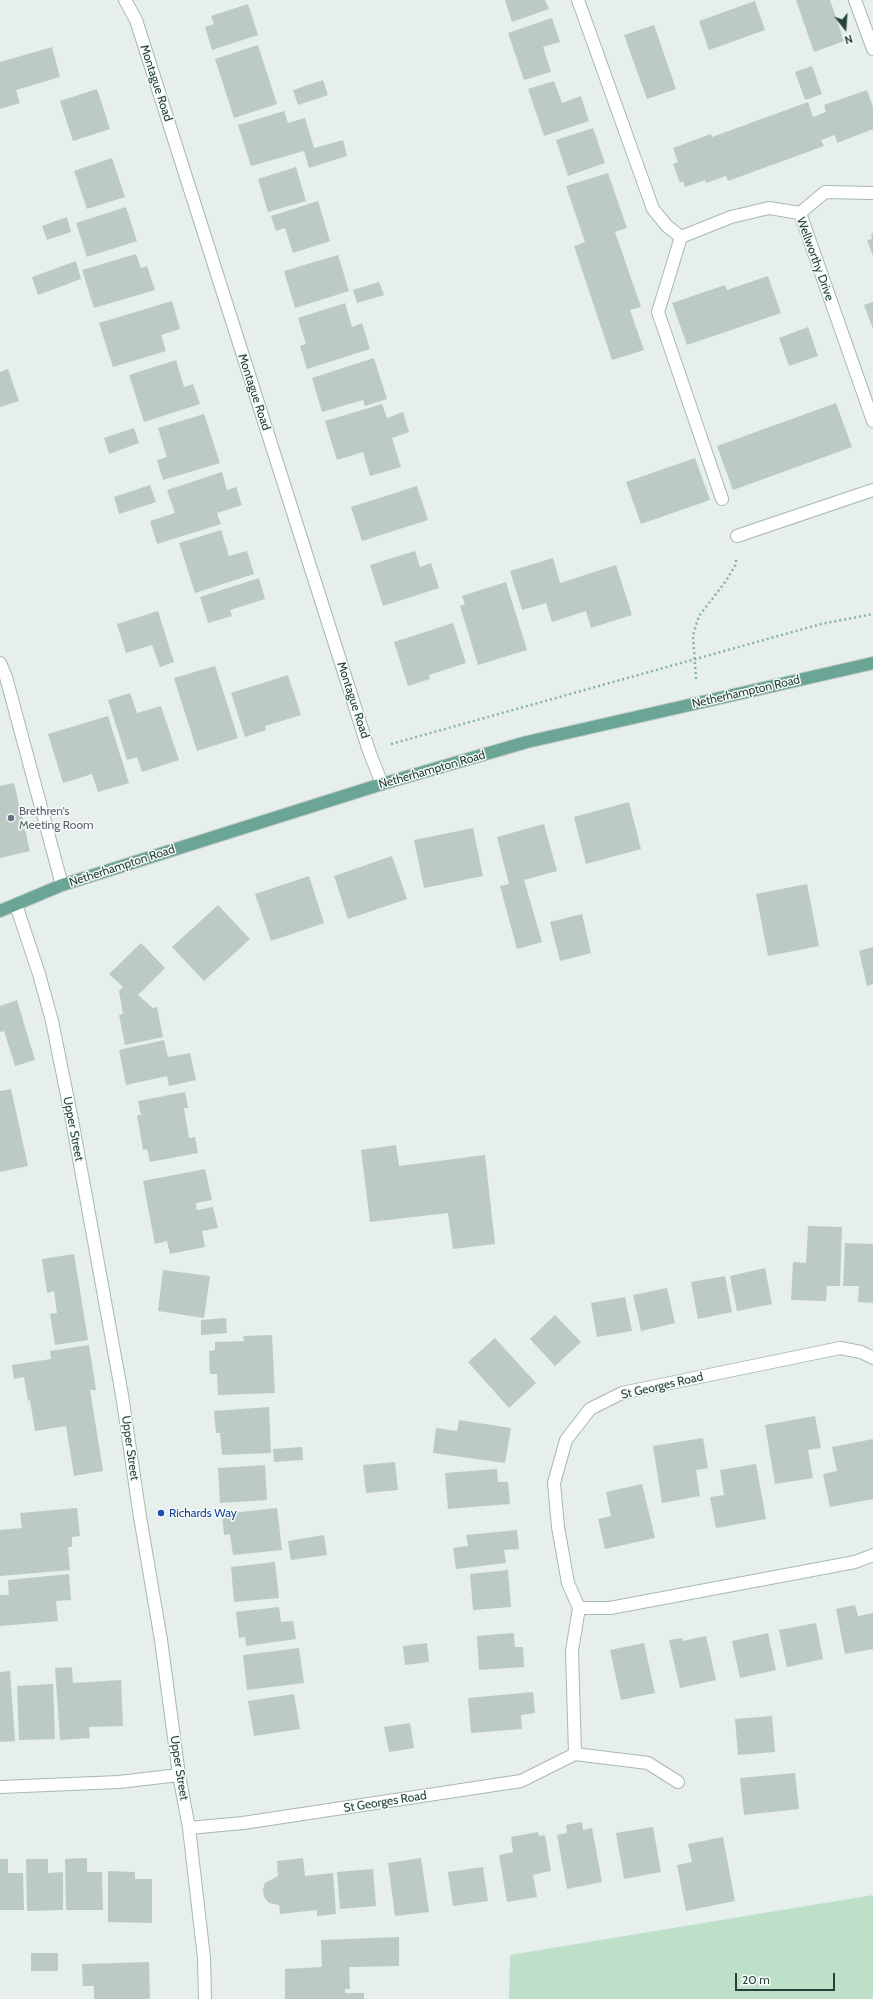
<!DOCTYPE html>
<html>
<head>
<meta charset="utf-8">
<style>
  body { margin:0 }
  #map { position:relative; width:873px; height:1999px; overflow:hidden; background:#e6efeb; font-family:Cabin,sans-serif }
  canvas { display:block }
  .north { position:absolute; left:825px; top:8px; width:40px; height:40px; -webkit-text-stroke:3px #f7fbf9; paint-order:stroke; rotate:163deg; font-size:11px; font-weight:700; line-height:16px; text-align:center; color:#24423a }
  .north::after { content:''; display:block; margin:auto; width:14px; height:18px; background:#24423a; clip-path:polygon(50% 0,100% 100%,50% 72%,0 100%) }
  .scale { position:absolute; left:735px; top:1973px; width:100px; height:18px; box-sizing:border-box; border:2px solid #24423a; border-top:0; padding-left:5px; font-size:12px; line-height:14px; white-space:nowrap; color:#24423a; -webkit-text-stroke:3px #f7fbf9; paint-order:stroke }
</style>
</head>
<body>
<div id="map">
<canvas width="873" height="1999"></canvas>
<div class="north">N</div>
<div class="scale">20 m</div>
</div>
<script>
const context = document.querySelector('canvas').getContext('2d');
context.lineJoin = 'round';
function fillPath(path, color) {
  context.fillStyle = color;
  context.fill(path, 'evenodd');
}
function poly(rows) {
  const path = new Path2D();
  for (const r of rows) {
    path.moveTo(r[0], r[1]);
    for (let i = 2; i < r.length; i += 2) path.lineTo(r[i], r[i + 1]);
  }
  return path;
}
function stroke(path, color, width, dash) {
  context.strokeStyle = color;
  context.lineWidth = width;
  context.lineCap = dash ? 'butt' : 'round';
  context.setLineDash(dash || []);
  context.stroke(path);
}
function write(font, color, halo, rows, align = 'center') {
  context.font = font + ' Cabin,sans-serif';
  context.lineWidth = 3;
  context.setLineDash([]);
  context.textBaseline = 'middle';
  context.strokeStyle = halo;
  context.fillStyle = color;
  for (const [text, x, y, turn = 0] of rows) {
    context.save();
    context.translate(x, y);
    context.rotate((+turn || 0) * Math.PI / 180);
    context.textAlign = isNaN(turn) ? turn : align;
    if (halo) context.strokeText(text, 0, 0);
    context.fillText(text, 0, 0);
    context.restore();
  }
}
const green = poly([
  [873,1895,873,1999,509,1999,510,1955]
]);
const building = poly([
  [505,0,545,0,549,9,512,22],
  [796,0,830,0,844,41,814,52],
  [755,1,765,30,709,50,699,21],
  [248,4,258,35,212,50,205,27,214,24,211,16],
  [552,18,560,42,543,47,551,72,524,80,508,33],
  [654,25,676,89,647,99,624,35],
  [258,45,277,104,234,118,215,59],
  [52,47,60,77,16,90,20,103,0,109,0,62],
  [812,66,822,94,805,100,795,72],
  [323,80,328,95,298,105,293,90],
  [554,81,562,103,581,96,589,121,544,136,528,89],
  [97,89,110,129,73,141,60,101],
  [867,90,873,107,873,129,837,143,835,135,821,140,824,146,728,181,726,176,706,183,705,180,685,187,683,181,680,183,673,164,678,162,673,148,711,134,712,137,808,102,813,117,826,112,824,105],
  [284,111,288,123,305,118,314,148,343,140,347,156,309,168,304,151,251,166,238,125],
  [593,128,605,163,568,176,556,140],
  [112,158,125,197,87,209,74,171],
  [296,167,306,201,268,212,258,179],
  [608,173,627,228,615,232,641,307,630,310,644,350,612,360,574,246,585,242,566,186],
  [318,201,330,241,293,253,285,228,276,231,271,216],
  [126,207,137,241,87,257,76,223],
  [67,217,71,232,47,240,42,226],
  [873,233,873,256,867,240,872,239,871,234],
  [136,254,141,268,147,266,155,290,94,308,82,270],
  [338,255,349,291,295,308,284,271],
  [76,261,81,279,38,295,32,277],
  [768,276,781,313,687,345,672,303,725,285,727,290],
  [379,282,384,295,357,303,353,290],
  [172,301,180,329,161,335,166,351,113,367,99,323],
  [873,302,873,329,864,305],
  [345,303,352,327,362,323,370,349,307,369,300,346,306,344,298,318],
  [808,327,818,356,789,366,779,338],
  [374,358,387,399,365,406,363,400,322,412,312,378],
  [176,360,184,387,193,384,200,404,144,422,129,375],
  [8,369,19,401,0,407,0,372],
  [836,403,852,447,733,490,717,446],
  [382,404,387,418,403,412,409,432,392,438,401,467,370,476,363,452,337,460,325,421],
  [204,414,220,463,163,480,157,460,167,457,158,428],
  [134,428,139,443,109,454,104,438],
  [695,458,710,500,641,524,626,482],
  [222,472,227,490,236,487,242,505,217,513,221,524,157,544,150,521,175,513,167,490],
  [150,485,156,502,119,514,114,497],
  [417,486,428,520,362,541,351,507],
  [221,530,229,556,247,551,254,574,195,593,179,543],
  [415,551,420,567,431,563,439,588,383,606,370,565],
  [553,558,560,583,616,565,632,615,591,628,586,611,552,622,546,603,522,610,510,571],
  [259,578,265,599,230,610,232,616,208,623,200,597],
  [506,582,527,650,478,665,460,606,465,604,462,596],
  [158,611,174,662,160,667,152,645,126,653,117,624],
  [453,623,466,663,429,675,430,679,408,686,394,642],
  [215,666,238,738,197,751,174,678],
  [288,675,301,715,265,726,266,730,245,737,231,693],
  [130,693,137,713,161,706,179,760,142,772,137,757,127,760,108,700],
  [108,716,129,783,98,792,92,774,63,783,48,734],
  [14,783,30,851,0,858,0,786],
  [629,802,641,849,586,864,574,817],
  [544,824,557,871,524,880,542,942,517,949,500,886,509,884,497,837],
  [473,828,483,876,424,888,414,840],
  [392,856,407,899,348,919,334,876],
  [309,876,324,923,271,941,255,894],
  [807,884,819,946,768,956,756,894],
  [218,905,250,939,204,981,172,947],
  [582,914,591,953,560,961,550,922],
  [141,943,165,968,138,995,153,1008,157,1007,163,1037,125,1045,119,1015,123,1014,119,991,123,987,109,974],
  [873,947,873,984,867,986,859,951],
  [17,1000,35,1060,15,1066,4,1031,0,1032,0,1006],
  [164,1040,168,1057,190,1053,196,1080,169,1086,167,1076,126,1085,119,1050],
  [11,1089,28,1166,0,1172,0,1091],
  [185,1092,188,1108,184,1108,189,1138,195,1137,198,1153,150,1162,147,1149,143,1150,137,1115,141,1115,138,1101],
  [396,1145,399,1166,485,1155,495,1244,453,1249,448,1213,370,1222,361,1150],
  [205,1169,212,1200,196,1203,196,1206,197,1210,213,1207,218,1228,202,1231,205,1247,170,1254,167,1241,155,1244,143,1181],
  [808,1226,842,1227,840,1286,827,1286,826,1301,791,1300,793,1262,806,1263],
  [845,1243,873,1244,873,1303,858,1302,859,1286,843,1286],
  [74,1254,88,1340,55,1345,50,1314,57,1313,54,1291,47,1293,42,1259],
  [765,1268,772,1304,737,1311,730,1276],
  [163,1270,210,1276,204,1318,158,1311],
  [725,1276,732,1312,698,1319,691,1282],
  [667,1288,675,1323,641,1331,633,1295],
  [625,1297,632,1331,597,1337,591,1303],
  [555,1315,581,1342,555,1366,530,1339],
  [226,1318,227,1333,201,1335,201,1320],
  [272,1335,275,1393,218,1395,217,1374,210,1374,209,1351,215,1350,215,1342,244,1341,243,1336],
  [495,1338,536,1383,509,1408,468,1362],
  [89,1345,96,1390,90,1390,103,1471,74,1476,66,1426,35,1431,30,1400,28,1401,24,1377,14,1379,12,1365,51,1359,50,1351],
  [269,1407,271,1453,222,1455,220,1433,216,1433,214,1411],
  [815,1416,821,1448,808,1450,813,1478,775,1484,765,1425],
  [459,1420,511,1428,505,1463,433,1453,436,1428,457,1431],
  [703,1438,708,1468,696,1470,700,1496,662,1503,653,1446],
  [873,1439,873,1499,830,1507,823,1474,837,1471,832,1447],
  [302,1447,303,1460,274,1462,273,1449],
  [395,1462,398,1490,366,1493,363,1465],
  [756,1464,766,1519,716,1528,710,1497,724,1495,720,1470],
  [265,1465,267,1500,220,1503,218,1468],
  [497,1469,498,1482,508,1482,510,1504,448,1509,445,1473],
  [642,1484,655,1538,605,1549,598,1519,611,1516,606,1492],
  [77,1508,80,1536,72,1537,72,1547,68,1547,70,1570,0,1576,0,1530,22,1528,20,1513],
  [277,1508,282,1550,233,1555,230,1534,224,1535,222,1514],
  [517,1530,519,1549,504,1550,506,1563,456,1569,453,1548,468,1546,466,1535],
  [324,1535,327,1555,291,1560,288,1541],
  [275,1562,279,1598,234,1602,231,1567],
  [508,1570,511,1607,473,1610,470,1574],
  [69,1574,71,1600,56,1601,58,1621,0,1626,0,1595,9,1595,8,1580],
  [855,1605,858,1616,873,1613,873,1649,845,1654,836,1609],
  [279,1607,281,1622,293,1621,296,1639,246,1646,245,1637,239,1638,236,1612],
  [816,1623,823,1659,787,1667,779,1630],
  [514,1633,515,1647,523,1647,524,1667,479,1670,477,1636],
  [768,1633,776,1670,740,1678,732,1641],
  [706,1636,716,1680,680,1688,669,1640,682,1638,683,1641],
  [427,1643,429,1662,405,1665,403,1646],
  [644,1643,655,1693,621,1700,610,1650],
  [299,1648,304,1683,247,1690,243,1655],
  [72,1667,73,1683,121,1680,123,1726,89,1727,90,1738,60,1740,55,1668],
  [10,1671,15,1741,0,1742,0,1672],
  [53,1684,55,1739,19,1740,17,1686],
  [533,1692,535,1713,521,1715,522,1729,471,1733,468,1698],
  [294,1694,300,1729,254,1736,248,1701],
  [772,1716,775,1752,738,1755,735,1719],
  [410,1723,414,1748,389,1752,384,1727],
  [795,1773,799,1809,744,1815,740,1778],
  [582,1822,583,1830,592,1828,602,1882,567,1889,557,1835,567,1833,566,1825],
  [653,1827,661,1872,624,1879,616,1833],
  [538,1832,539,1836,545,1835,551,1871,533,1875,537,1897,507,1902,499,1855,513,1852,511,1837],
  [723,1837,735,1901,686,1911,677,1865,692,1862,688,1844],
  [87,1858,87,1872,102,1872,103,1910,66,1910,65,1859],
  [303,1858,305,1876,333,1873,336,1914,317,1916,317,1910,280,1914,279,1905,269,1903,264,1897,263,1889,265,1883,278,1876,277,1861],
  [421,1858,429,1912,395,1916,388,1863],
  [0,1859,8,1859,8,1873,23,1873,24,1910,0,1910],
  [26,1859,48,1859,48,1873,63,1872,63,1910,27,1911],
  [483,1867,488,1901,453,1906,448,1872],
  [373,1869,376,1906,340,1909,337,1872],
  [108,1871,135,1872,135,1879,152,1879,152,1923,108,1922],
  [399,1937,399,1966,349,1967,350,1989,345,1989,345,1993,364,1993,364,1999,285,1999,285,1969,322,1967,321,1940],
  [31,1953,58,1953,58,1971,31,1971],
  [149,1962,150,1999,94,1999,94,1986,83,1986,82,1964]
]);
const path = poly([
  [696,679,693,635,699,616,726,581,736,564,736,559],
  [391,744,821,624,873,614]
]);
const minor = poly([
  [125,0,136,20,369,751,382,784],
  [578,0,653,209,667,226,681,237,731,217,769,208,800,213,873,421],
  [855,0,873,49],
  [800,213,825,192,873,193],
  [681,237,658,312,722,499],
  [737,536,873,490],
  [0,663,6,677,62,885],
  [16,905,39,974,52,1021,72,1120,122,1395,140,1517,161,1640,179,1775,189,1828,204,1958,205,1999],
  [579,1608,610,1608,855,1562,873,1555],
  [575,1754,572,1651,579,1608,568,1583,558,1527,554,1483,566,1440,590,1409,622,1393,840,1348,861,1352,873,1358],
  [0,1787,119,1782,179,1775],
  [189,1828,243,1823,521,1781,575,1754,648,1763,678,1782]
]);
const major = poly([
  [0,911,62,885,382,784,527,742,873,663]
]);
const markers = [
  [11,818,4,"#6b7280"],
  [161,1513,4,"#1a4fb4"]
];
const streetNames = [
  ["Montague Road",156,83,72],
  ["Wellworthy Drive",815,259,70],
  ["Montague Road",254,392,72],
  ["Netherhampton Road",746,692,-13],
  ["Montague Road",353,700,72],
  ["Netherhampton Road",432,770,-16],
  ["Netherhampton Road",122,866,-18],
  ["Upper Street",73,1129,79],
  ["St Georges Road",662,1386,-13],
  ["Upper Street",130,1448,82],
  ["Upper Street",179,1768,81],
  ["St Georges Road",385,1802,-9]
];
const worshipNames = [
  ["Brethren's",19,811],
  ["Meeting Room",19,825]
];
const transitNames = [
  ["Richards Way",169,1513]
];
fillPath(green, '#bfe0c8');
fillPath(building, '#bbcac4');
stroke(minor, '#a8b8b2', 14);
stroke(major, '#c2cac8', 14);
stroke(path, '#86b3a5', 2.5, [2, 3]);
stroke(minor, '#fff', 12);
stroke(major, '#6aa596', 12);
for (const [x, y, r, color] of markers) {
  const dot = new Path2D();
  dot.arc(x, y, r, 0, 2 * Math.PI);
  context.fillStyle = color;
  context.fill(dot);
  stroke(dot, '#f7fbf9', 1.5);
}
write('12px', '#24423a', '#f7fbf9', streetNames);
write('12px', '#5b616d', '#f7fbf9', worshipNames, 'left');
write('12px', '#164399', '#f7fbf9', transitNames, 'left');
</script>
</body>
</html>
